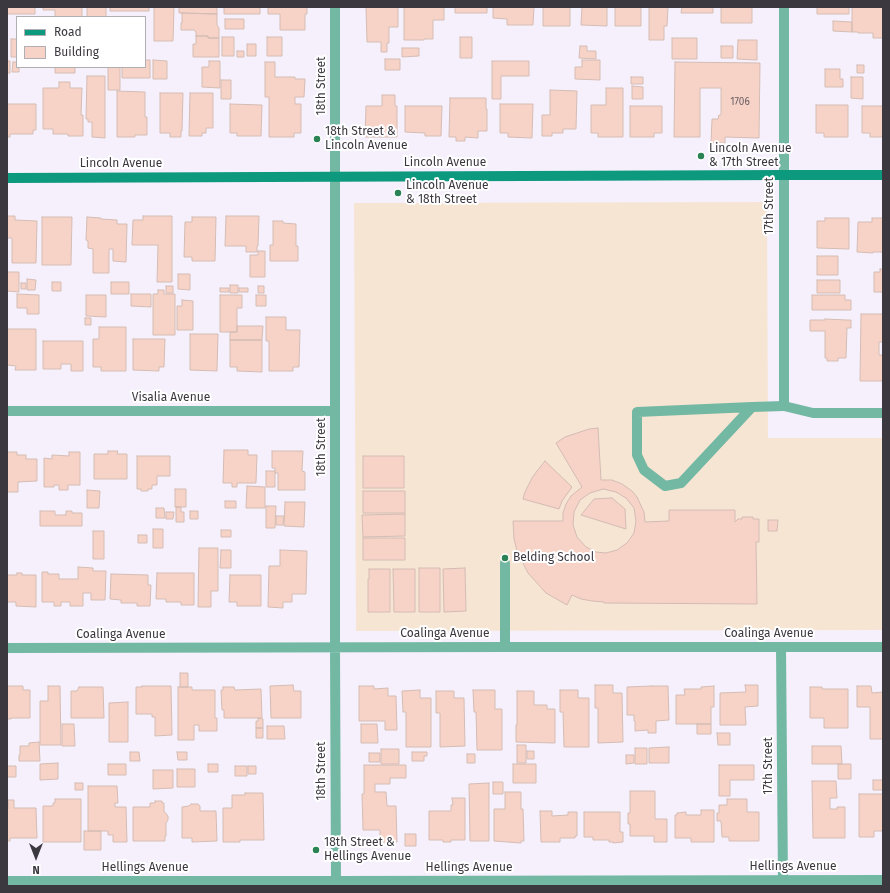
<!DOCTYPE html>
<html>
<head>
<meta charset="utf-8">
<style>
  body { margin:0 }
  #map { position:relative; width:890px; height:893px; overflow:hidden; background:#f6f0fc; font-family:"Fira Sans",sans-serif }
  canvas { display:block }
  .frame { position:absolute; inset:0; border:8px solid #3c3840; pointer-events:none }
  .legend { position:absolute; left:16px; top:16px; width:130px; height:52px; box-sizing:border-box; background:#fff; border:1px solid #b1afb3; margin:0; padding:5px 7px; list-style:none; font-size:12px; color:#3c3840 }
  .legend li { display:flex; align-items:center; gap:8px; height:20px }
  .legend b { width:20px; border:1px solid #b1afb3 }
  .north { position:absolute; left:16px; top:837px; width:40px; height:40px; -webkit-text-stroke:3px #fff; paint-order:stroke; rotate:180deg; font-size:11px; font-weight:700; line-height:16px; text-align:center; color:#3c3840 }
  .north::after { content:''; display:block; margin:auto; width:14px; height:18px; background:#3c3840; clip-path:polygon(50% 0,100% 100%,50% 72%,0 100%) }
</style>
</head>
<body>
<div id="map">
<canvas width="890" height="893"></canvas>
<div class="frame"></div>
<ul class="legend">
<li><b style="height:5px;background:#0d997d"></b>Road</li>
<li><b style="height:11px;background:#f7d3c7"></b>Building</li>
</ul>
<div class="north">N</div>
</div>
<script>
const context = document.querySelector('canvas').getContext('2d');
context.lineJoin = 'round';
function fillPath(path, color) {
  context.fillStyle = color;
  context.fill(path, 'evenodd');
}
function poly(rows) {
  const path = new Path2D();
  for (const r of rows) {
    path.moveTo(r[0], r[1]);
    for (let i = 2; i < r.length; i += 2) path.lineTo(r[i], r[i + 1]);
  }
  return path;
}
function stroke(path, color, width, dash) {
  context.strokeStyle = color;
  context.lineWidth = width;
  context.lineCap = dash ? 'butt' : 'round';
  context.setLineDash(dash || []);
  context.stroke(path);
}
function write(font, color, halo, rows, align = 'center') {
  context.font = font + ' "Fira Sans",sans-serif';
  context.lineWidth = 4;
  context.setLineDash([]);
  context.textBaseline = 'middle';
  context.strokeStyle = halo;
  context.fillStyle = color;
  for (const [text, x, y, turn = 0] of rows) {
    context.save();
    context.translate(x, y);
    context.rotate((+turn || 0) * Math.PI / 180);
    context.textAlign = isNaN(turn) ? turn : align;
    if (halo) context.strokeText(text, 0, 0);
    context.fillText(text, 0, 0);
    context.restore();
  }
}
const education = poly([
  [767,202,768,438,883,438,883,630,356,631,354,203]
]);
const building = poly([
  [7,7,35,7,35,14,7,14,7,7],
  [43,7,82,7,82,17,55,17,55,10,43,10,43,7],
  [87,7,106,7,106,17,87,17,87,7],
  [110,7,149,7,149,11,110,11,110,7],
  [154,7,174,7,173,41,154,41,154,7],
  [179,7,217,7,217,14,179,13,179,7],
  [224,7,260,7,260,14,224,14,224,7],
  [268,7,307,7,307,14,305,14,305,30,280,30,280,14,268,14,268,7],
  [366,7,398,7,398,27,389,27,389,43,387,43,387,52,381,52,381,42,367,42,366,7],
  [404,7,444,7,444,20,433,20,433,39,424,39,424,40,404,40,404,7],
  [455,7,487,7,487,13,455,13,455,7],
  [493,7,534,7,533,25,507,25,507,19,493,18,493,7],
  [543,7,570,7,570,26,543,26,543,7],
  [582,7,607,7,607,26,581,25,582,7],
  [615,7,641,7,641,26,615,26,615,7],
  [649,7,668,7,667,26,664,26,664,40,649,40,649,7],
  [682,7,713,7,713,13,681,13,682,7],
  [721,7,752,7,752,23,721,23,721,7],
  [817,7,849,7,849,14,817,14,817,7],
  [852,7,883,7,883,38,873,38,873,33,858,33,858,32,852,32,852,7],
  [182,13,217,14,217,25,219,28,219,38,208,38,208,36,196,36,196,32,194,30,181,30,181,23,182,23,182,13],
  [225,19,244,19,244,29,225,29,225,19],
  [833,21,852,22,852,32,833,31,833,21],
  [196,36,208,36,208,38,219,38,219,57,193,57,193,44,196,44,196,36],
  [222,37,234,37,234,56,222,56,222,37],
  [267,37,282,37,282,56,267,56,267,37],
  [460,37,472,37,472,58,460,58,460,37],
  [672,38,697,38,697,59,672,59,672,38],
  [11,39,17,39,17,57,11,57,11,39],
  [738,40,757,40,757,60,737,59,738,40],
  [247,44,256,44,256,56,247,56,247,44],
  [580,46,587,46,587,51,596,51,596,59,579,58,580,46],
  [721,46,733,46,733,58,721,58,721,46],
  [402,48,419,48,419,56,402,57,402,48],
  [237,51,244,51,244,57,237,57,237,51],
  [385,59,400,59,400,70,385,70,385,59],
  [145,60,150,60,150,78,122,78,122,67,145,67,145,60],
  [153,60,167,61,167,79,153,79,153,60],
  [582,60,600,60,600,80,575,79,575,67,582,67,582,60],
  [7,61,10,61,10,73,7,73,7,61],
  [209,61,220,61,220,88,202,87,202,67,209,67,209,61],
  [492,61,529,61,529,76,501,76,501,99,492,99,492,61],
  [13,62,17,62,17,67,19,67,19,72,12,72,13,62],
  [265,62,275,62,275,77,295,77,295,79,305,79,304,97,295,97,295,104,301,104,301,133,294,133,294,137,269,137,269,97,265,97,265,62],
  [675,62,760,63,759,138,725,137,725,143,711,143,712,119,718,119,719,115,721,115,721,88,700,88,700,137,674,137,675,62],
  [857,65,864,65,864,73,857,73,857,65],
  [55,67,75,67,75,73,55,73,55,67],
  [108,67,120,67,120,90,108,90,108,67],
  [825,69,840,69,840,79,843,79,843,87,825,87,825,69],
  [87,76,105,76,105,138,92,137,92,122,88,122,88,119,86,119,87,76],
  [631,77,643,77,643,84,631,84,631,77],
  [851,77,863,77,863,99,851,98,851,77],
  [221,80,231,80,231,99,221,99,221,80],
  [59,82,70,82,70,88,82,88,81,115,83,115,83,136,68,136,68,134,53,134,53,129,43,129,43,88,59,88,59,82],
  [632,86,643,87,643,99,632,99,632,86],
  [606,88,623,88,623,137,598,137,598,133,591,133,591,105,606,105,606,88],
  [550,90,577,91,576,129,563,129,563,133,552,133,552,136,542,136,542,115,550,115,550,90],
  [117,91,145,92,145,117,147,117,147,135,135,135,135,137,117,137,117,91],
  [160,93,183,93,182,131,181,131,181,137,170,137,170,133,160,133,160,93],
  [190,93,213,93,213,128,206,128,206,133,202,133,202,136,189,136,190,93],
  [382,95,395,95,395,106,397,106,397,137,365,137,366,106,382,106,382,95],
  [450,98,486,98,486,109,487,109,487,131,478,131,478,138,465,137,465,141,456,141,456,137,449,137,450,98],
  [7,104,36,104,36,130,33,130,33,134,10,134,10,137,7,137,7,104],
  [230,104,262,105,261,136,237,136,237,133,230,133,230,104],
  [500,104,533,104,532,138,508,137,508,133,500,133,500,104],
  [816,105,848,105,848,137,824,137,824,133,816,133,816,105],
  [405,106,442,106,441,136,425,136,425,133,405,132,405,106],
  [630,106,662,106,662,133,654,133,654,137,630,137,630,106],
  [862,106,883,106,883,137,870,137,870,133,862,133,862,106],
  [7,216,15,216,15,220,37,221,36,263,12,263,12,238,7,238,7,216],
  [143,216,172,216,172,282,157,282,158,245,132,245,133,220,143,220,143,216],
  [226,216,259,216,258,246,257,246,257,252,246,252,246,246,225,246,226,216],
  [42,217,72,217,71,265,42,265,42,217],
  [87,217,101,218,101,219,117,220,117,224,127,224,126,262,113,261,113,249,109,249,109,273,93,273,93,249,88,248,88,241,86,240,87,217],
  [192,217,216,217,215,261,192,261,192,257,184,257,185,222,192,222,192,217],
  [825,218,849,218,849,249,817,248,817,221,825,221,825,218],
  [872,218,883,218,883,252,873,252,873,253,857,252,858,222,872,222,872,218],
  [273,221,283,221,283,223,296,224,296,246,298,246,298,261,270,261,270,245,273,245,273,221],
  [258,251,265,251,265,277,250,277,250,255,258,255,258,251],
  [817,256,838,256,838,275,817,275,817,256],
  [880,269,883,269,883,292,874,292,874,272,880,272,880,269],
  [7,272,19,272,19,292,7,291,7,272],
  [178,274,190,274,190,290,178,289,178,274],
  [27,279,36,280,35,290,27,290,27,279],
  [817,280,840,280,840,293,817,293,817,280],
  [52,282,61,282,61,291,52,291,52,282],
  [111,282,129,282,129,294,111,294,111,282],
  [21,283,26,283,26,289,21,289,21,283],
  [230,285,238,285,238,293,230,293,230,285],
  [166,286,173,286,173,293,166,293,166,286],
  [258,286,264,286,264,293,258,293,258,286],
  [220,288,229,288,229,292,220,292,220,288],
  [239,288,248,288,248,292,239,292,239,288],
  [158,290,164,290,164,294,175,294,175,335,153,335,153,294,158,294,158,290],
  [17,294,39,295,39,314,27,314,27,308,17,308,17,294],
  [131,294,151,294,151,307,131,306,131,294],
  [86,295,106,295,106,317,86,316,86,295],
  [220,295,242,295,242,308,237,308,237,332,220,332,220,295],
  [256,295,266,295,266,306,256,306,256,295],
  [812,295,845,295,845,300,851,300,851,310,812,310,812,295],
  [182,300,193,301,193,330,177,330,177,306,182,306,182,300],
  [861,314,883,314,883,342,879,342,879,355,883,355,883,381,860,381,861,314],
  [266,317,286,317,286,330,300,330,299,367,293,367,293,371,269,371,269,341,266,341,266,317],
  [85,318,91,318,91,325,85,325,85,318],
  [825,319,847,320,851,320,851,328,847,328,846,358,838,358,838,361,827,361,827,358,825,358,825,331,810,331,810,320,825,320,825,319],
  [237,326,263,326,262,340,230,340,230,332,237,332,237,326],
  [99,327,126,327,126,371,101,371,101,367,93,367,93,339,99,339,99,327],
  [7,329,36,329,36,370,15,370,16,366,7,365,7,371,7,329],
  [190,334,218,334,217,371,190,370,190,334],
  [133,339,165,339,164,367,159,367,159,371,133,370,133,339],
  [230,340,262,340,262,372,237,371,237,367,230,367,230,340],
  [43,341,83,341,83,371,71,371,71,364,61,364,61,369,43,369,43,341],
  [598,428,601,480,612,480,622,484,632,491,637,497,644,512,645,522,669,521,669,510,735,510,735,522,738,519,742,519,742,517,753,517,753,519,759,519,759,542,756,542,757,604,604,603,604,602,592,601,581,599,572,595,567,605,546,593,536,582,528,573,517,551,514,539,513,521,563,521,563,513,566,504,571,496,582,487,556,443,565,437,589,429,598,428],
  [603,489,616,492,626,498,634,508,636,521,634,533,627,543,617,550,606,553,596,552,586,547,577,537,573,525,574,512,580,500,590,493,603,489],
  [224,450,248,450,248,455,257,455,256,483,237,483,237,487,232,487,232,483,223,483,224,450],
  [108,451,118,451,117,454,127,454,127,479,94,479,94,454,108,454,108,451],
  [272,451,303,451,302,471,305,472,305,490,278,490,278,473,275,473,275,468,272,468,272,451],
  [7,452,17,452,17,455,26,455,26,459,37,459,37,481,18,482,18,492,7,492,7,452],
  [69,452,80,452,80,485,68,485,68,490,59,490,59,485,54,485,54,487,44,487,44,458,52,459,52,455,69,456,69,452],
  [137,456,170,456,170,476,157,476,157,485,152,485,152,489,148,489,148,491,141,491,141,489,137,489,137,456],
  [363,456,404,456,404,488,363,488,363,456],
  [545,461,572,487,562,501,559,509,523,499,525,492,532,478,537,471,545,461],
  [266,471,275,471,275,487,266,487,266,471],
  [247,486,265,487,265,508,246,508,247,486],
  [175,489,186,489,186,507,175,507,175,489],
  [87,490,100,491,99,508,87,508,87,490],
  [363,491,405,491,405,513,363,513,363,491],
  [612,498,625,509,626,529,581,515,594,499,612,498],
  [225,501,236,501,236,508,225,508,225,501],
  [285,502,305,502,304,527,284,526,285,502],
  [266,506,276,506,275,528,266,528,266,506],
  [176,507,181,507,181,512,184,512,184,522,176,522,176,507],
  [156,508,164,508,165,518,156,518,156,508],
  [40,511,55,511,55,515,66,515,66,511,72,511,72,513,82,513,82,526,40,526,40,511],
  [190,511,198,511,198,519,190,519,190,511],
  [166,512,174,512,173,519,166,519,166,512],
  [405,514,405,536,363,537,362,515,405,514],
  [276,516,284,516,283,525,276,525,276,516],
  [768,520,778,520,777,531,768,531,768,520],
  [153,529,163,529,163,548,153,548,153,529],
  [221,530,231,530,231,537,221,537,221,530],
  [93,531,104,531,104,559,93,559,93,531],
  [138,535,147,535,147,543,138,543,138,535],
  [363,538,405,538,405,560,363,560,363,538],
  [199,548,218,548,218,591,211,591,211,607,198,607,199,548],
  [221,550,231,550,231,568,220,568,221,550],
  [280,550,307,551,306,594,292,594,292,602,283,602,283,608,268,607,269,566,280,566,280,550],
  [78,567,93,568,93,571,106,571,105,600,91,600,91,593,83,593,83,606,70,606,70,602,61,602,61,606,54,606,54,602,42,602,42,572,48,572,48,574,59,574,59,579,78,579,78,567],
  [419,568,440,568,440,612,419,612,419,568],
  [465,568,466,611,444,612,443,569,465,568],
  [369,569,390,569,390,612,368,612,368,579,369,579,369,569],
  [393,569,415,569,415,612,394,612,393,569],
  [17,573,22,573,22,575,36,575,36,607,16,606,16,602,7,602,7,575,17,575,17,573],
  [157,573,194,573,194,605,181,605,181,602,166,602,166,599,156,599,157,573],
  [111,574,148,575,148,585,151,585,150,606,137,606,137,603,121,603,121,600,110,599,111,574],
  [230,575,261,575,261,606,237,606,237,602,229,602,230,575],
  [180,673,188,673,188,687,180,687,180,673],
  [293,685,294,691,301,691,301,718,271,718,270,686,293,685],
  [595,685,613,685,613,693,622,693,623,742,598,743,598,708,595,708,595,685],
  [745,685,758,685,758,706,745,707,746,725,720,725,720,693,746,692,745,685],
  [7,686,23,686,23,690,30,690,30,718,11,718,11,719,7,719,7,686],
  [48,686,60,686,61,745,40,745,40,701,48,701,48,686],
  [142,686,171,686,172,735,155,736,155,717,152,717,152,714,136,714,136,687,142,687,142,686],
  [359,686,374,686,374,689,388,688,388,696,396,696,397,730,385,730,385,721,359,721,359,686],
  [652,686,668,686,669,720,656,721,656,733,648,733,648,730,635,731,635,721,634,721,634,715,627,715,627,687,652,686],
  [714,686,714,707,711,707,711,724,676,724,676,695,685,695,684,689,701,689,701,687,714,686],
  [857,686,871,686,872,693,883,692,883,739,870,739,870,707,857,707,857,686],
  [79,687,103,687,104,718,71,718,71,691,77,691,79,687],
  [178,687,192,687,192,690,215,690,215,718,217,718,217,731,199,731,199,725,194,725,194,740,178,740,178,687],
  [223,687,234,687,235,690,261,689,262,718,224,718,224,710,222,710,221,690,223,690,223,687],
  [810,687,822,687,822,689,848,689,848,728,824,728,824,718,810,718,810,687],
  [420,690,420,698,431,698,431,747,406,747,406,712,403,712,402,691,420,690],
  [473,690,495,690,495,709,502,709,502,750,477,750,476,712,474,712,473,690],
  [560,690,578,690,578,698,589,698,589,747,564,747,563,712,560,712,560,690],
  [436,691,454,691,454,698,464,698,465,746,440,747,440,713,436,713,436,691],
  [517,691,534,691,534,705,547,705,547,709,555,709,555,743,516,742,516,725,517,725,517,691],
  [128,702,128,742,109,742,109,703,128,702],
  [258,718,263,719,263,728,256,728,256,721,258,721,258,718],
  [62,724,74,724,75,746,62,746,62,724],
  [361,724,377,724,378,743,361,743,361,724],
  [697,724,711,724,711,734,697,734,697,724],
  [267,726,284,726,285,739,267,739,267,726],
  [256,728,263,728,263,738,256,738,256,728],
  [717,733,730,733,730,745,718,745,717,733],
  [39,742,40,761,19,761,19,755,20,755,20,746,29,746,29,743,39,742],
  [517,745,526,745,526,763,517,763,517,745],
  [812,746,841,746,842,764,812,764,812,746],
  [669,747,669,763,649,763,649,748,669,747],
  [635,748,647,748,647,764,635,764,635,748],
  [381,749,399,749,399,764,381,764,381,749],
  [527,751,534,751,534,759,527,759,527,751],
  [130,752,139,752,140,761,130,761,130,752],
  [177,752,187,752,187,760,178,760,177,752],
  [412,752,427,752,427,756,424,756,424,761,412,761,412,752],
  [369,753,380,753,380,762,369,762,369,753],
  [467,754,475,754,475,763,467,763,467,754],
  [626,755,634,755,634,763,626,764,626,755],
  [58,763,58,779,40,780,40,764,58,763],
  [108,764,126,764,126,775,108,775,108,764],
  [208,764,218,764,218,772,208,772,208,764],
  [513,764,536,764,536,783,513,783,513,764],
  [838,764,851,764,851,779,838,779,838,764],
  [364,765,406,765,406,778,390,778,390,784,375,784,375,792,386,792,387,806,396,806,397,842,380,842,380,830,363,830,362,794,364,794,364,765],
  [719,765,754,765,754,780,730,780,730,796,719,796,719,765],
  [7,766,16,766,16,777,7,777,7,766],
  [235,766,247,766,247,776,235,776,235,766],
  [248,766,256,766,256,774,248,774,248,766],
  [177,769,195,769,195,787,177,787,177,769],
  [153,770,173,770,173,788,153,789,153,770],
  [873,780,883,780,883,790,873,790,873,780],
  [812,781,836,781,837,798,830,798,830,809,837,809,837,807,845,807,845,838,813,838,812,781],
  [493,782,503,782,503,794,493,794,493,782],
  [75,783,83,783,83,790,75,790,75,783],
  [489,783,489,841,470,841,469,784,489,783],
  [88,786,117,786,118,803,115,803,115,807,126,807,127,842,113,842,113,835,108,835,108,831,88,831,88,786],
  [630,791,655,791,655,819,667,819,667,842,654,842,654,836,630,836,630,824,628,824,628,813,630,813,630,791],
  [505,792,521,792,521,809,523,809,524,841,521,841,521,843,494,841,494,809,505,809,505,792],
  [245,793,263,793,264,840,240,840,240,842,223,842,223,808,232,808,232,795,245,795,245,793],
  [859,794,883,794,883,831,874,831,874,837,859,837,859,794],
  [452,798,465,798,465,840,451,840,451,842,443,842,443,840,429,840,429,811,451,811,451,805,453,805,452,798],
  [55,799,81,799,81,842,43,842,43,806,53,806,53,803,55,803,55,799],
  [727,799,747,799,747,812,759,812,759,841,729,841,729,837,722,837,721,821,717,821,717,813,719,813,719,805,727,805,727,799],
  [8,800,14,800,14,808,36,808,37,838,10,838,10,841,7,841,7,809,8,809,8,800],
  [155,801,162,801,162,803,164,803,164,811,168,816,168,820,166,823,166,836,165,836,165,841,133,841,133,807,150,807,150,803,155,803,155,801],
  [191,804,198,804,200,806,200,811,216,811,217,841,192,842,192,838,182,838,182,807,189,806,191,804],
  [701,810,714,810,714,842,691,842,691,838,675,838,675,815,677,815,677,813,686,812,686,815,701,815,701,810],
  [540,811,552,811,552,816,568,815,568,812,577,812,577,836,575,836,575,838,560,838,560,842,541,842,540,811],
  [584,812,620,812,620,832,623,832,623,842,613,843,613,842,609,842,609,840,593,840,593,837,584,837,584,812],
  [84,831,101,831,101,850,84,850,84,831],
  [405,834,416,834,416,846,405,846,405,834]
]);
const lane = poly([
  [752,407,681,483,665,486,644,470,637,455,637,412,752,407,784,406],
  [505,563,505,647]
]);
const street = poly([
  [335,7,335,647,336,886],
  [784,7,784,406,813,413,883,413],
  [7,411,334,411],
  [781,647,783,884],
  [7,648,505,647,883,647],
  [7,881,336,881,883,880]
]);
const secondary = poly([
  [7,178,783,175,883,175]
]);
const markers = [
  [317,139,4,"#2b8255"],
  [701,156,4,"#2b8255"],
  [398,193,4,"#2b8255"],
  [505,558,4,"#2b8255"],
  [316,850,4,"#2b8255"]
];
const numberNames = [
  ["1706",740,102]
];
const streetNames = [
  ["18th Street",322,86,-90],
  ["Lincoln Avenue",445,163],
  ["Lincoln Avenue",121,164],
  ["17th Street",770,206,-90],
  ["Visalia Avenue",171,398],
  ["18th Street",322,447,-90],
  ["Coalinga Avenue",445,634],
  ["Coalinga Avenue",769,634],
  ["Coalinga Avenue",121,635],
  ["17th Street",769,766,-90],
  ["18th Street",322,771,-90],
  ["Hellings Avenue",793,867],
  ["Hellings Avenue",145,868],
  ["Hellings Avenue",469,868]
];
const poiNames = [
  ["18th Street &",325,132],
  ["Lincoln Avenue",325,146],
  ["Lincoln Avenue",709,149],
  ["& 17th Street",709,163],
  ["Lincoln Avenue",406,186],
  ["& 18th Street",406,200],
  ["Belding School",513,558],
  ["18th Street &",324,843],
  ["Hellings Avenue",324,857]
];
fillPath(education, '#f7e5d4');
fillPath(building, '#f7d3c7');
stroke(building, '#d4bcb4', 1);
stroke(lane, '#73b8a3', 10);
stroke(street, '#73b8a3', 10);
stroke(secondary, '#0d997d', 10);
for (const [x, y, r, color] of markers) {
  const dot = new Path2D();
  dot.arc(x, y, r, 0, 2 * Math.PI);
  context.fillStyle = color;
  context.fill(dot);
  stroke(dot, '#fff', 1.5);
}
write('10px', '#6b5f62', null, numberNames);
write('12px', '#3c3840', '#fff', streetNames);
write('12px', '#3c3840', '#fff', poiNames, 'left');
</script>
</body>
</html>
